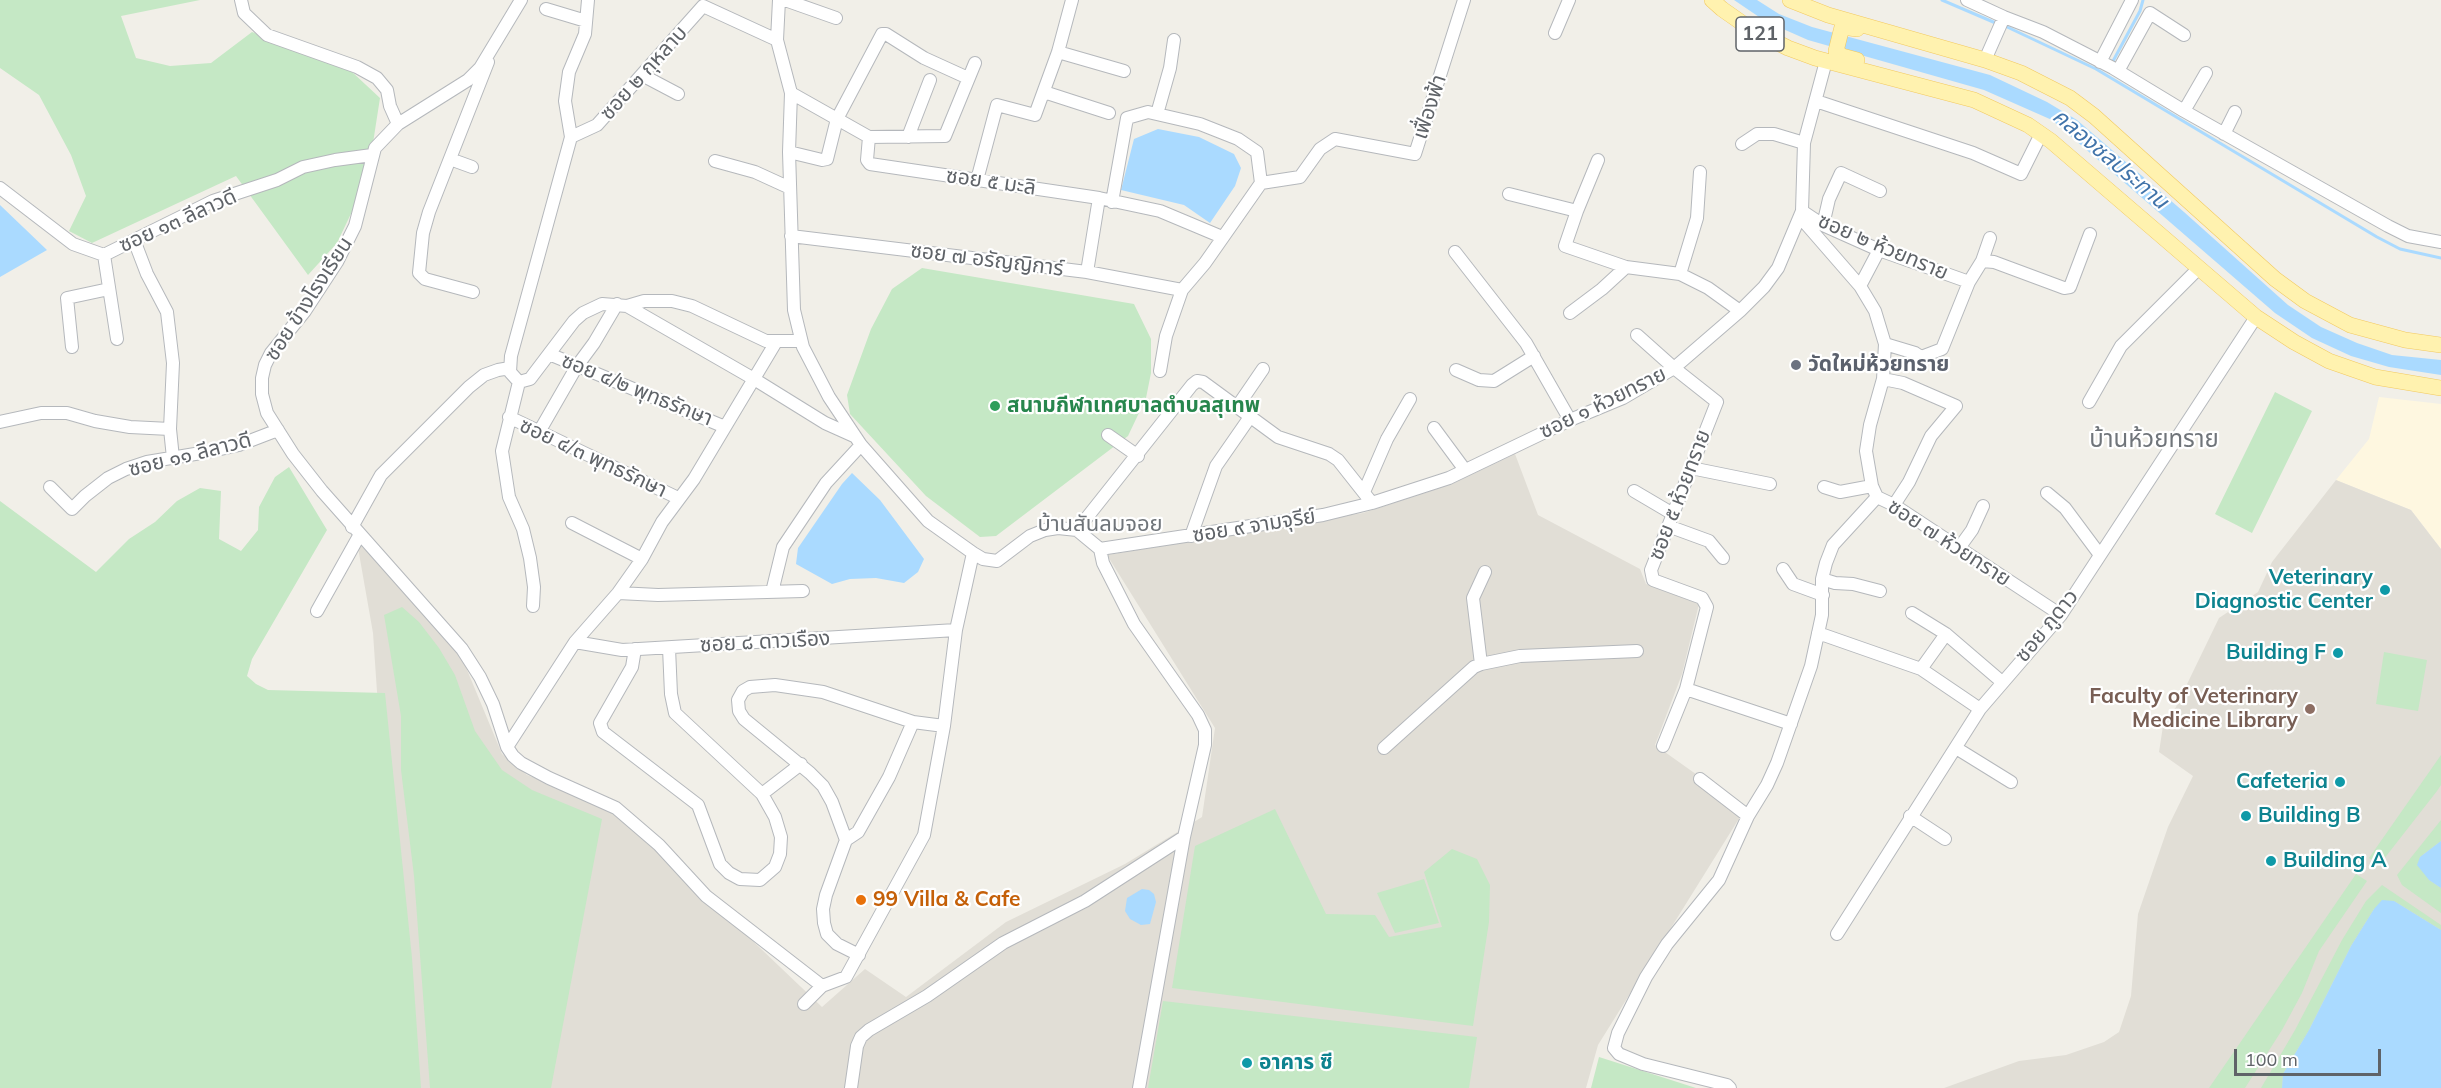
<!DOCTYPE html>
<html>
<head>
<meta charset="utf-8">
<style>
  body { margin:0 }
  #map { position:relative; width:2441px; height:1088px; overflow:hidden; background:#f1efe8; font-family:Mulish,sans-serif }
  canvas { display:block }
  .scale { position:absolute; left:2234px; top:1049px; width:147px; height:27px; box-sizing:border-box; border:3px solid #5f6368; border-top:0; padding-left:8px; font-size:18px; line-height:21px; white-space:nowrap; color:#5f6368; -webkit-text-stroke:4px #fff; paint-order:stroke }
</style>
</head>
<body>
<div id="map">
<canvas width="2441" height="1088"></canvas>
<div class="scale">100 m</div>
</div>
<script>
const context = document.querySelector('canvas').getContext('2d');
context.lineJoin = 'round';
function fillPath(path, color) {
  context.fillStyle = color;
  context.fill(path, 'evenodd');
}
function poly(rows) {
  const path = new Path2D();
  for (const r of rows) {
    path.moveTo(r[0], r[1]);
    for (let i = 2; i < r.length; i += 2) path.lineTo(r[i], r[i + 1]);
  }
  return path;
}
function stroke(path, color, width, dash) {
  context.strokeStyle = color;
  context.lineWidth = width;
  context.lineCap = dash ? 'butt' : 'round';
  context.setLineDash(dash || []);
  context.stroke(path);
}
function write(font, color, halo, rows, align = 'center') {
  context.font = font + ' Mulish,"Noto Sans Thai",sans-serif';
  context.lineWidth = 4.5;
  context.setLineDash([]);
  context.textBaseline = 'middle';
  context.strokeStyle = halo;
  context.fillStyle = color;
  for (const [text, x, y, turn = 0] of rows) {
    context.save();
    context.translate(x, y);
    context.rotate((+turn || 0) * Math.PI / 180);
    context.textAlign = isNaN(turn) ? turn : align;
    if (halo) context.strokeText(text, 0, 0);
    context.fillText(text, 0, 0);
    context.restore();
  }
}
const commercial = poly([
  [2379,397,2441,404,2441,549,2411,510,2336,480,2369,439]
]);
const education = poly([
  [1515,454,1538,515,1640,569,1646,584,1699,604,1682,674,1655,745,1745,809,1598,1045,1586,1088,404,1088,373,633,357,542,397,579,460,653,502,754,527,775,610,805,822,1007,865,969,906,997,1006,922,1125,864,1202,817,1215,728,1107,555,1363,513,1452,484],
  [2336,480,2411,510,2441,549,2441,1088,1944,1088,2019,1061,2066,1055,2104,1042,2119,1032,2131,996,2138,914,2168,827,2193,776,2159,752,2163,726,2174,711,2219,618,2258,592,2272,562]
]);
const green = poly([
  [0,0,200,0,121,16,136,58,170,66,211,63,252,32,351,71,380,98,373,143,357,201,337,243,308,275,236,176,92,243,69,231,86,196,71,155,39,95,0,68],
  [922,268,1134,304,1151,339,1151,373,1146,398,1128,436,996,536,980,537,926,496,850,414,847,395,871,329,892,289],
  [2275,392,2312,411,2252,533,2215,514],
  [289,467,327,530,252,659,247,676,256,684,268,690,385,693,412,958,421,1088,0,1088,0,501,96,572,129,539,155,522,177,501,200,488,221,491,219,539,241,551,258,530,259,507,275,477],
  [402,607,419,622,439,648,455,675,475,731,502,770,532,790,602,819,551,1088,430,1088,414,876,401,770,401,716,384,615],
  [2384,652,2427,660,2418,711,2376,704],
  [2441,755,2441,785,2437,791,2380,864,2369,858],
  [1275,809,1326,914,1375,915,1389,937,1442,927,1424,872,1452,849,1477,859,1490,885,1489,922,1473,1026,1172,988,1195,846],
  [2441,820,2441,841,2420,857,2429,880,2441,888,2441,913,2402,885,2397,875],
  [2356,874,2367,881,2319,951,2302,993,2282,1030,2245,1088,2209,1088],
  [1424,879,1439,923,1395,933,1377,893],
  [2382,885,2441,925,2441,930,2394,901,2374,909,2351,946,2309,1030,2283,1074,2282,1088,2261,1088,2295,1030,2342,940,2366,901],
  [1163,1001,1477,1037,1469,1088,1148,1088],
  [1599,1057,1696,1088,1591,1088]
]);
const water = poly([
  [1734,0,1757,0,1779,14,1812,27,1990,75,2047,102,2077,120,2184,212,2288,305,2321,327,2357,343,2392,355,2441,360,2441,375,2389,367,2351,356,2312,338,2275,313,2052,120,1984,90,1808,40,1765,21],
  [1158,129,1199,137,1234,154,1241,168,1235,186,1210,223,1184,205,1121,190,1134,139],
  [0,205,47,250,0,277],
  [852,473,880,500,924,559,918,572,904,583,876,578,850,579,832,584,796,564,798,548,842,484],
  [2441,841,2441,888,2429,880,2417,865,2420,857],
  [1142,889,1149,890,1154,894,1156,902,1150,924,1141,925,1130,919,1125,911,1127,898],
  [2382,900,2394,901,2441,930,2441,1088,2282,1088,2283,1074,2309,1030,2351,946,2374,909]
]);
const stream = poly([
  [1942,0,1998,24],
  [2005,26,2096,69,2377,237,2400,249,2441,258],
  [2112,63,2140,11,2143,0]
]);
const minor = poly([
  [241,0,244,13,267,35,357,67,377,78,387,90,390,106,398,124],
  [521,0,480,68,468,80,398,124,375,148,355,226,337,262,305,311,271,353,265,365,262,378,262,394,267,413,293,454,322,491,462,649,480,677,493,704,507,747,513,756,521,763,549,778,616,808,659,845,706,896,822,986],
  [779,0,777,40,791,93,789,152,794,310,803,347,829,397,861,445,928,521,973,553,983,559,997,561,1030,536,1045,530,1058,528,1077,530,1100,549,1103,563,1134,624,1198,715,1205,730,1205,745,1184,837,1139,1088],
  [785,0,836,18],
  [1967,0,2004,17,2043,32,2113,68,2184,111,2388,226,2408,236,2441,242],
  [546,9,586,21],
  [1555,33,1569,0],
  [1058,52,1124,71],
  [1985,60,2004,17],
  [2100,62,2132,0],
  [2118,71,2150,13,2184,35],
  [642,75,678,94],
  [1044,92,1109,113],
  [791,93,869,137,867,160,870,164,1099,198,1160,211,1222,237],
  [1816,101,1973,153,2021,174,2041,134],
  [2184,111,2206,73],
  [1157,114,1170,68,1174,40],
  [2224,134,2235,112],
  [571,137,597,125,703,6,777,40],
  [869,137,945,136,975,63],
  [908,137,930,80],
  [1742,144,1757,134,1774,134,1804,143],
  [789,152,822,160,827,159,837,119,882,34,886,34,924,58,968,78],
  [450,159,472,167],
  [715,161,755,172,790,188],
  [977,180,997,105,1035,115,1058,52,1072,0],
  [1261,183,1300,177,1320,149,1335,139,1415,154,1464,0],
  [0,188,73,244,104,255,213,201,277,180,303,167,335,160,372,155],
  [1509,194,1577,211,1565,246,1626,267,1680,274,1708,288,1740,311],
  [1112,202,1127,118,1148,112,1200,124,1238,139,1257,152,1261,183,1205,263,1182,290,1166,336,1160,371],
  [1577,211,1598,160],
  [1802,211,1823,225,1879,250,1969,282,1982,261,1994,262,2064,288,2070,287,2090,234],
  [1800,217,1860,286,1875,311,1885,344,1883,379,1870,425,1866,451,1872,486,1877,497,1894,505,2061,615],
  [1823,225,1829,199,1841,173,1880,191],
  [791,236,1087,272,1182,290],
  [134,240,147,274,167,312,173,363,170,429,173,458],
  [1455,252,1526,343,1570,420],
  [104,255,117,339],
  [1982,261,1990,238],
  [1087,272,1099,198],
  [1680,274,1697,218,1700,172],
  [1860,286,1879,250],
  [473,292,425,279,419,273,423,233,429,212,488,62],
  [627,306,644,301,672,301,692,306,766,341,801,341],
  [1570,313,1602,289,1626,267],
  [1637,335,1674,368,1717,402,1651,570,1653,580,1702,598,1707,607,1686,689,1663,746],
  [1885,344,1915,353,1921,357,1942,349,1969,282],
  [72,347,67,298,109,289],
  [549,354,725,427],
  [1456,370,1479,380,1494,381,1534,356],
  [1883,379,1903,383,1956,406,1931,436,1909,482,1894,505],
  [519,382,530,379,574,321,583,313,602,304,627,306,754,379,825,423,854,436],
  [519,382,510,372,511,356,571,137,565,101,569,72,585,34,588,0],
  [519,382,502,451,509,497,523,529,530,558,534,587,533,606],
  [2089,402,2121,346,2199,268],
  [1237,407,1263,369],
  [509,417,678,498],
  [0,422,41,413,67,413,95,421,130,427,170,429],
  [1434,428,1465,470],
  [539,432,577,366,594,343,617,304],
  [1108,435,1138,456],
  [1691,468,1770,484],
  [50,487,72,509,85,496,108,478,126,469,147,462,207,452,239,445,278,430],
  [1824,487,1840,492,1872,486],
  [1634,491,1673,514],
  [1364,492,1387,439,1410,399],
  [2047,493,2065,508,2100,555],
  [572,523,642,559],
  [1668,526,1709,541,1723,558],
  [352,527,381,475,469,387,484,375,498,370,510,368],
  [1077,530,1192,385,1197,381,1203,382,1278,437,1329,454,1338,460,1372,503],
  [1191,536,1216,466,1250,417],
  [1959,548,1972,530,1983,506],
  [1100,549,1323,515,1372,503,1449,478,1570,420,1623,398,1674,368,1740,311,1764,287,1778,268,1802,211,1804,143,1826,61],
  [1783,569,1793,584,1823,595],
  [1822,579,1835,583,1853,584,1880,591],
  [772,592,783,547,826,483,861,445],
  [618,593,658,595,803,591],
  [317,611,359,536],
  [1912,613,1946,634],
  [1818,633,1921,669,1980,709],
  [575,642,622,650,956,630],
  [635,649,632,667,600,723,603,732,698,805,720,864,729,873,740,879,760,880,775,867,780,854,781,837,775,817,762,794,675,713,671,694,669,648],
  [1481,664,1520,656,1637,651],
  [1921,669,1946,634,2002,682],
  [1686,689,1791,724],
  [507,747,575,642,618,593,642,559,662,522,694,479,776,342],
  [1384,748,1474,667,1481,664,1473,598,1485,572],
  [1956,748,2011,782],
  [1700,779,1748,816],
  [762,794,801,764],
  [1910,816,1945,839],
  [846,840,858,832,889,777,913,722],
  [1837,934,1980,709,2061,615,2256,317],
  [859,955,837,944,827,934,824,923,823,909,826,895,846,840,832,802,823,786,810,773,744,719,739,711,738,700,743,691,750,687,775,685,823,692,913,722,944,726],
  [804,1004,822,986,846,977,924,835,944,726,956,630,973,553],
  [851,1088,857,1046,861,1037,869,1030,927,996,1003,943,1085,901,1184,837],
  [1730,1088,1727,1085,1643,1064,1619,1054,1614,1048,1618,1033,1646,977,1667,944,1719,880,1748,816,1767,785,1777,763,1811,666,1822,615,1822,579,1826,563,1833,545,1877,497]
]);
const major = poly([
  [1712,0,1722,9,1752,30,1788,48,1815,58,1974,100,2028,125,2051,141,2256,317,2294,342,2329,361,2375,377,2441,388],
  [1790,0,1828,15,1985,60,2021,73,2070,98,2094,116,2275,279,2305,301,2350,325,2405,340,2441,345],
  [1857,60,1842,56,1836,51,1842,27,1857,29]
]);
const markers = [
  [1796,365,6,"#6b7280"],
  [995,406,6,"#2e9e5b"],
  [2385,590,6,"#0f9aa8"],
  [2338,653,6,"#0f9aa8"],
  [2310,709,6,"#8d6e63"],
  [2340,782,6,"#0f9aa8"],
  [2246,816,6,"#0f9aa8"],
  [2271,861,6,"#0f9aa8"],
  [861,900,6,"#e8710a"],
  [1247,1063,6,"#0f9aa8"]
];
const shields = [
  [1760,34,48]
];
const shieldNames = [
  ["121",1760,34]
];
const streetNames = [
  ["ซอย ๒ กุหลาบ",644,73,-48],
  ["เฟื่องฟ้า",1430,107,-72],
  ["ซอย ๕ มะลิ",991,182,8],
  ["ซอย ๑๓ ลีลาวดี",178,221,-24],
  ["ซอย ๒ ห้วยทราย",1883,247,23],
  ["ซอย ๗ อรัญญิการ์",987,260,7],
  ["ซอย ข้างโรงเรียน",309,299,-57],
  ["ซอย ๔/๒ พุทธรักษา",637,390,22],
  ["ซอย ๑ ห้วยทราย",1603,403,-26],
  ["ซอย ๑๑ ลีลาวดี",190,455,-14],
  ["ซอย ๔/๓ พุทธรักษา",593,458,25],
  ["ซอย ๕ ห้วยทราย",1680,495,-69],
  ["ซอย ๙ จามจุรีย์",1254,526,-9],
  ["ซอย ๗ ห้วยทราย",1949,543,33],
  ["ซอย ภูดาว",2047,626,-51],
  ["ซอย ๘ ดาวเรือง",765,642,-3]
];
const worshipNames = [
  ["วัดใหม่ห้วยทราย",1808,365]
];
const leisureNames = [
  ["สนามกีฬาเทศบาลตำบลสุเทพ",1007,406]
];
const cultureNames = [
  ["Veterinary",2373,578],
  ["Diagnostic Center",2373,602],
  ["Building F",2326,653],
  ["Cafeteria",2328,782],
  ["Building B",2258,816,"left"],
  ["Building A",2283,861,"left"],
  ["อาคาร ซี",1259,1063,"left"]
];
const educationNames = [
  ["Faculty of Veterinary",2298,697],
  ["Medicine Library",2298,721]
];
const foodNames = [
  ["99 Villa & Cafe",873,900]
];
const waterNames = [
  ["คลองชลประทาน",2110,159,40]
];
const neighbourhoodNames = [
  ["บ้านสันลมจอย",1100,524]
];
const quarterNames = [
  ["บ้านห้วยทราย",2154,440]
];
fillPath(commercial, '#fef7e0');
fillPath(education, '#e1ded6');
fillPath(green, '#c5e8c5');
fillPath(water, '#aadaff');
stroke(stream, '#aadaff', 3);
stroke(minor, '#b5b8bc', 14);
stroke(major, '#f2c960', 16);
stroke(minor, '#fff', 12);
stroke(major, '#fff2af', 15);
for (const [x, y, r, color] of markers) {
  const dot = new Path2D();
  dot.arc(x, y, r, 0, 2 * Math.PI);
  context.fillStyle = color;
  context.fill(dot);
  stroke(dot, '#fff', 2);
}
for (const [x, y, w] of shields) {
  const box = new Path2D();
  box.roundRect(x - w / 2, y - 17, w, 34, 4.5);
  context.fillStyle = '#fff';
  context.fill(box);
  stroke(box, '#5f6368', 1.5);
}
write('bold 20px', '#5f6368', null, shieldNames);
write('21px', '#5f6368', '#fff', streetNames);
write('bold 21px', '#5b616d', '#fff', worshipNames, 'left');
write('bold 21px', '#27864d', '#fff', leisureNames, 'left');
write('bold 21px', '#0d838f', '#fff', cultureNames, 'right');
write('bold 21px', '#785e54', '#fff', educationNames, 'right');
write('bold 21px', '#c56008', '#fff', foodNames, 'left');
write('italic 22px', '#4174aa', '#fff', waterNames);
write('22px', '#70757a', '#fff', neighbourhoodNames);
write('24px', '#70757a', '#fff', quarterNames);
</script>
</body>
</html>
